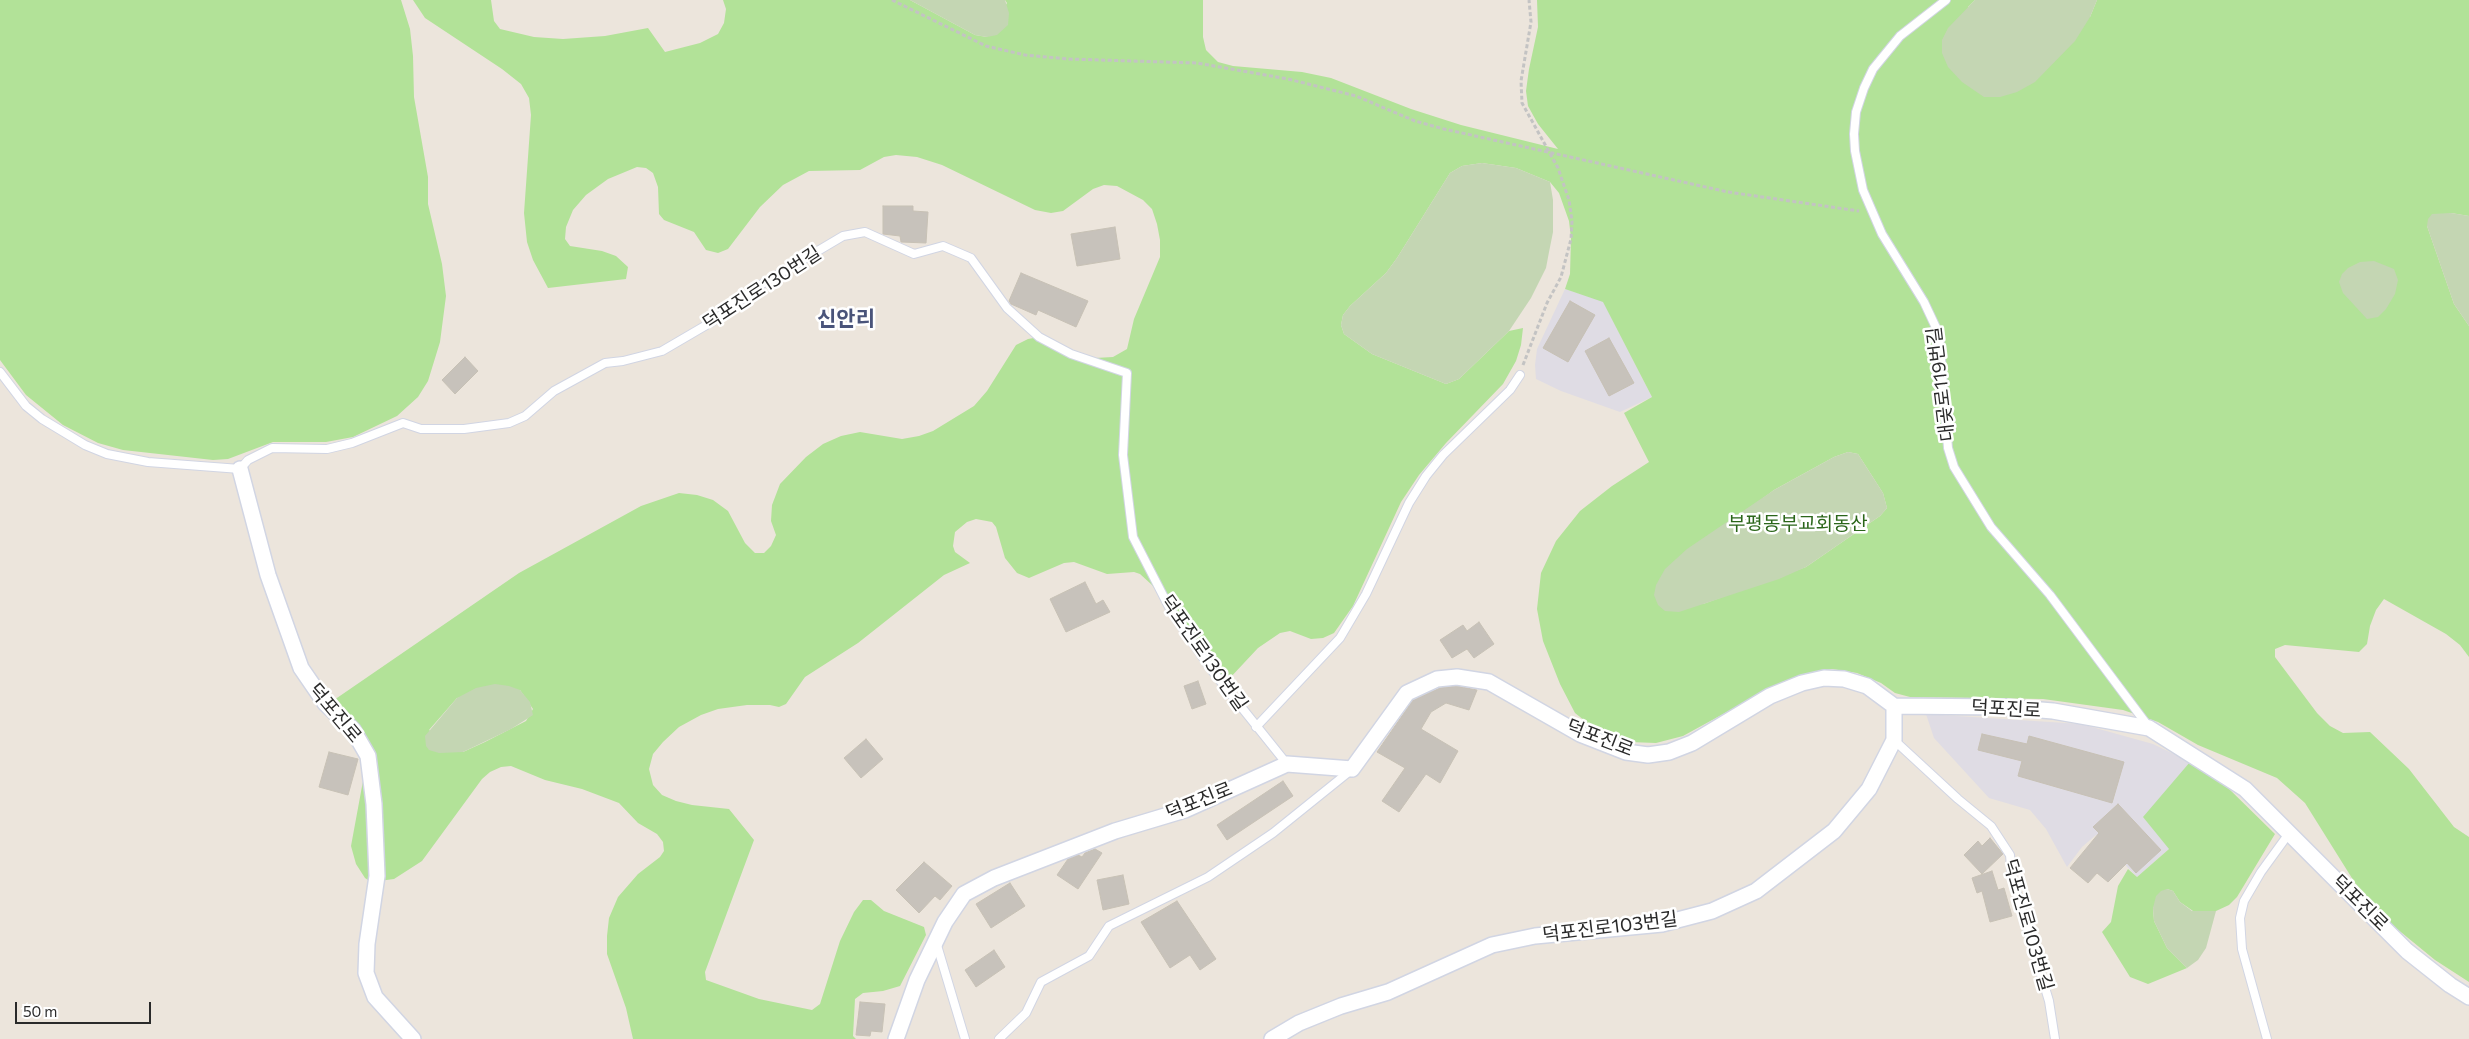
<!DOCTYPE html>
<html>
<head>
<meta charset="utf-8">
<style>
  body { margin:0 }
  #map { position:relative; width:2469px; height:1039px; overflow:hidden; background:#ece5dc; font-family:Commissioner,sans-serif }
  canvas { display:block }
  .scale { position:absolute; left:15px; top:1002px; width:136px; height:22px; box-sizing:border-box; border:2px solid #2a2a2a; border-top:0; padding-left:6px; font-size:15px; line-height:18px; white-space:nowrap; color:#2a2a2a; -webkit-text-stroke:4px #fff; paint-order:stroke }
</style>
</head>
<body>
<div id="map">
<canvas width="2469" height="1039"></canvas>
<div class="scale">50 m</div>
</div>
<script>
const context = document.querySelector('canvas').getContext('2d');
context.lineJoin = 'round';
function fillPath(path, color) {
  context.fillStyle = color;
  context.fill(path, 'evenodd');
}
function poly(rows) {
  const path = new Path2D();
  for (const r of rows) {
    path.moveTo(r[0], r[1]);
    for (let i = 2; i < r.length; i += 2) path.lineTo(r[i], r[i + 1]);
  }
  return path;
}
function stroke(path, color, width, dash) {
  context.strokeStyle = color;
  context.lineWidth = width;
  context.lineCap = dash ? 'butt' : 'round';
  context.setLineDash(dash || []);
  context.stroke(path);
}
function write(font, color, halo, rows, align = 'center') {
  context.font = font + ' Commissioner,"Noto Sans KR",sans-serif';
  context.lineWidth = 5;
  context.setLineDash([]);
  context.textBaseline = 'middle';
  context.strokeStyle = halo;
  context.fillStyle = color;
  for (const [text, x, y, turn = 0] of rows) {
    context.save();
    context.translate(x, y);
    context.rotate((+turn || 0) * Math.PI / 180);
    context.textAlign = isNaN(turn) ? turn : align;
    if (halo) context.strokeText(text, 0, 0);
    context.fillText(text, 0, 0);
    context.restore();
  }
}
const industrial = poly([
  [1565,289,1603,301,1652,397,1620,412,1561,391,1536,379,1535,365,1537,349],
  [1926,714,2081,724,2153,744,2190,762,2169,849,2137,877,2096,835,2082,847,2067,867,2046,829,2030,810,1989,798,1934,738]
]);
const green = poly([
  [0,0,401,0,410,29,413,56,414,97,428,177,428,204,442,264,446,296,440,342,428,381,418,397,397,416,353,437,326,442,273,442,228,459,213,460,123,450,98,443,63,425,26,395,0,360],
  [413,0,491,0,494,21,500,29,534,37,563,39,605,36,648,28,665,52,700,43,718,34,724,23,726,9,723,0,910,0,975,35,987,37,1007,3,1005,0,1203,0,1203,37,1206,50,1218,62,1233,66,1302,72,1331,78,1411,109,1461,125,1558,149,1538,124,1528,106,1526,91,1529,69,1538,27,1537,0,1975,0,1968,7,2090,17,2097,0,2469,0,2469,216,2451,213,2427,226,2454,304,2469,326,2469,657,2460,645,2446,634,2384,599,2376,610,2370,626,2367,644,2359,652,2285,645,2275,649,2275,657,2317,713,2330,726,2343,733,2370,732,2409,769,2454,827,2469,837,2469,982,2435,960,2391,924,2355,883,2305,803,2277,778,2198,745,2158,722,2123,710,2043,699,1910,697,1895,693,1881,683,1857,673,1832,669,1800,675,1767,690,1683,736,1656,743,1630,742,1599,732,1575,713,1560,684,1543,641,1537,609,1541,573,1556,541,1580,511,1612,486,1649,462,1624,413,1652,397,1603,302,1565,289,1570,274,1571,238,1569,221,1559,193,1550,182,1516,168,1482,163,1462,166,1450,173,1397,258,1386,273,1350,306,1343,315,1341,325,1344,334,1372,354,1446,384,1459,379,1509,331,1523,328,1521,345,1516,361,1503,384,1446,443,1419,475,1401,502,1353,606,1334,633,1323,638,1311,639,1290,631,1280,633,1258,648,1229,679,1218,680,1152,585,1140,574,1134,572,1107,574,1074,562,1064,563,1029,578,1017,573,1005,558,996,527,992,522,976,519,967,522,955,532,953,546,955,552,970,563,944,575,858,643,805,677,786,704,779,707,770,705,747,705,718,709,701,715,679,727,663,742,653,754,649,769,653,785,662,795,676,801,692,805,729,809,754,840,705,972,706,980,759,999,812,1010,820,1004,840,941,854,912,863,900,871,900,884,911,924,927,926,935,900,986,883,991,863,993,855,999,853,1036,856,1039,633,1039,626,1008,607,954,607,936,609,918,618,897,638,874,660,857,664,851,663,842,657,834,638,823,619,803,582,789,545,780,511,766,501,767,490,772,482,779,422,861,394,879,371,882,365,878,356,864,351,846,365,770,356,723,334,700,519,573,641,506,679,493,697,495,713,500,728,511,745,543,755,553,764,553,771,546,776,535,771,521,772,505,780,484,806,457,823,444,841,436,860,432,902,439,919,436,933,431,974,406,987,391,1016,345,1028,339,1039,337,1071,352,1095,358,1113,357,1127,349,1134,319,1160,257,1160,240,1157,224,1152,209,1143,200,1117,186,1104,185,1093,189,1063,211,1051,213,1035,210,942,165,917,157,896,155,884,157,860,170,809,171,783,185,760,207,728,249,718,253,706,250,694,232,664,220,659,214,658,187,653,173,646,168,637,167,608,179,586,195,573,210,566,227,565,239,570,246,602,251,616,256,628,267,626,279,548,288,533,260,527,242,524,213,531,115,529,98,521,84,502,69,425,18],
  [1848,452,1858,454,1883,493,1887,508,1880,516,1806,567,1703,604,1739,516,1774,490,1834,457],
  [520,690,533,709,526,721,485,742,463,752,429,730,457,698],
  [2190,762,2224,784,2275,834,2237,897,2229,905,2216,911,2193,911,2180,902,2173,891,2167,889,2153,908,2154,921,2167,948,2187,968,2148,984,2130,977,2102,932,2111,922,2118,886,2128,869,2137,877,2169,849,2143,817]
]);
const cemetery = poly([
  [910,0,1005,0,1009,13,1008,25,997,35,987,37,975,35],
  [1975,0,2097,0,2090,17,2075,41,2035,82,2017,92,2000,97,1984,97,1962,82,1948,67,1942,53,1942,40,1948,28],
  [1482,163,1516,168,1550,182,1553,200,1553,232,1549,252,1546,268,1531,298,1509,331,1459,379,1446,384,1372,354,1344,334,1341,325,1343,315,1350,306,1386,273,1397,258,1450,173,1462,166],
  [2451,213,2469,216,2469,326,2454,304,2427,226,2428,219,2432,214],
  [2374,261,2394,269,2398,280,2395,294,2386,309,2378,317,2367,319,2343,293,2339,282,2342,274,2348,268,2360,262],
  [1848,452,1858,454,1883,493,1887,508,1880,516,1806,567,1779,579,1679,612,1665,611,1658,605,1654,595,1656,585,1665,569,1687,549,1774,490,1834,457],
  [495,684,509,686,520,690,530,702,533,715,511,729,463,752,439,753,429,750,426,746,425,736,457,698,476,688],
  [2167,889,2173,891,2180,902,2192,911,2216,911,2206,948,2198,960,2187,968,2167,948,2154,921,2153,908,2156,896,2161,891]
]);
const building = poly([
  [883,206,913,206,913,211,928,212,926,243,901,242,900,236,883,234,883,206],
  [1115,227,1120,259,1077,266,1071,234,1115,227],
  [1021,273,1088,301,1076,327,1038,310,1036,315,1011,304,1009,301,1021,273],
  [1570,301,1595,315,1568,362,1543,348,1570,301],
  [1609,338,1634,383,1609,396,1585,351,1609,338],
  [465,357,478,371,455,394,442,380,465,357],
  [1085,582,1096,604,1103,600,1110,612,1066,632,1050,599,1085,582],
  [1479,622,1494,644,1474,658,1467,649,1452,658,1440,640,1463,625,1467,631,1479,622],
  [1198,681,1206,704,1192,709,1184,686,1198,681],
  [1457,686,1477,690,1469,710,1446,703,1431,712,1421,729,1458,751,1440,783,1426,774,1399,812,1382,801,1405,768,1377,752,1413,700,1440,688,1457,686],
  [1982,734,2027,744,2029,736,2124,762,2112,803,2018,776,2022,761,1978,750,1982,734],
  [866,739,883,759,861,778,844,758,866,739],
  [329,752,358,759,348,795,319,787,329,752],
  [1283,781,1293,796,1227,840,1217,825,1283,781],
  [2118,804,2161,850,2136,873,2127,863,2108,882,2097,873,2088,883,2070,868,2099,833,2093,827,2118,804],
  [1990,838,2003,854,1982,874,1964,855,1978,841,1982,846,1990,838],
  [1095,849,1102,853,1078,889,1057,875,1068,859,1078,855,1082,857,1085,853,1095,849],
  [924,862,952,886,940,900,935,896,919,913,896,890,924,862],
  [1992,871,1998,890,2004,888,2012,916,1990,922,1982,891,1977,893,1972,878,1992,871],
  [1123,875,1129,904,1103,910,1097,880,1123,875],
  [1010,883,1025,906,991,928,976,904,1010,883],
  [1177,901,1216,959,1200,970,1190,955,1170,968,1141,922,1177,901],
  [994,950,1005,967,976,987,965,970,994,950],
  [860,1002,885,1004,882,1032,871,1031,870,1036,856,1035,860,1002]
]);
const path = poly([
  [892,0,986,46,1025,55,1068,59,1197,63,1288,79,1356,96,1415,121,1444,129,1728,192,1859,211],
  [1523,365,1547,303,1561,277,1571,239,1572,221,1569,200,1558,168,1522,103,1521,81,1531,22,1529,0]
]);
const service = poly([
  [1946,0,1900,36,1873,69,1864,88,1856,112,1854,134,1855,151,1863,190,1882,234,1924,302,1939,334,1948,448,1954,467,1991,527,2050,595,2148,726],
  [0,372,26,406,42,419,85,445,107,454,148,462,240,469,248,460,272,448,327,449,352,443,403,423,421,429,464,429,509,423,525,416,554,391,605,363,623,361,662,351,715,320,757,287,843,236,865,232,914,254,943,246,971,258,1007,308,1039,337,1071,354,1127,373,1123,455,1133,537,1171,611,1210,668,1287,764],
  [1256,727,1340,638,1366,594,1409,503,1426,476,1443,455,1510,390,1520,375],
  [1894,740,1958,799,1991,826,2010,855,2012,878,2049,1001,2055,1039],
  [936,942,965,1039],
  [999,1039,1026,1013,1041,982,1089,956,1109,926,1208,877,1273,833,1350,771],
  [2267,1039,2242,949,2240,918,2244,901,2261,872,2290,832]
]);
const minor = poly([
  [240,469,268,575,301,668,325,703,353,730,368,756,374,804,377,876,367,944,366,973,375,997,413,1039],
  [896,1039,917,980,945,922,964,894,994,878,1115,831,1185,810,1287,764,1352,769,1407,693,1437,679,1457,677,1489,682,1580,734,1626,752,1648,755,1669,752,1692,743,1770,696,1802,683,1824,678,1844,679,1867,686,1894,706,2004,707,2053,711,2149,728,2245,789,2407,951,2450,985,2469,997],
  [1272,1039,1299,1023,1341,1006,1388,992,1492,945,1535,936,1662,924,1712,911,1756,891,1834,831,1869,789,1894,740,1894,706]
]);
const streetNames = [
  ["덕포진로130번길",762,288,-33],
  ["대곶로119번길",1941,384,-97],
  ["덕포진로130번길",1204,653,55],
  ["덕포진로",2006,709,3],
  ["덕포진로",335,713,50],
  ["덕포진로",1600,738,21],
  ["덕포진로",1199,801,-22],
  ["덕포진로",2360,903,45],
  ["덕포진로103번길",2028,925,74],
  ["덕포진로103번길",1610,927,-7]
];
const parkNames = [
  ["부평동부교회동산",1798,524]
];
const quarterNames = [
  ["신안리",846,319]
];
fillPath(industrial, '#dfdce4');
fillPath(green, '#b2e298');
fillPath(cemetery, '#c4d6b3');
fillPath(building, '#c7c2bb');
stroke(building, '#c7c1b5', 1);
stroke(service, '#d1d5e3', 10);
stroke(minor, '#d1d5e3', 18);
stroke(path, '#c3c3c3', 3, [4, 2.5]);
stroke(service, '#fff', 8);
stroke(minor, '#fff', 15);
write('19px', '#2a2a2a', '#fff', streetNames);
write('19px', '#2b661a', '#fff', parkNames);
write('bold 21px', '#4a547a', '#fff', quarterNames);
</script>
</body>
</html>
